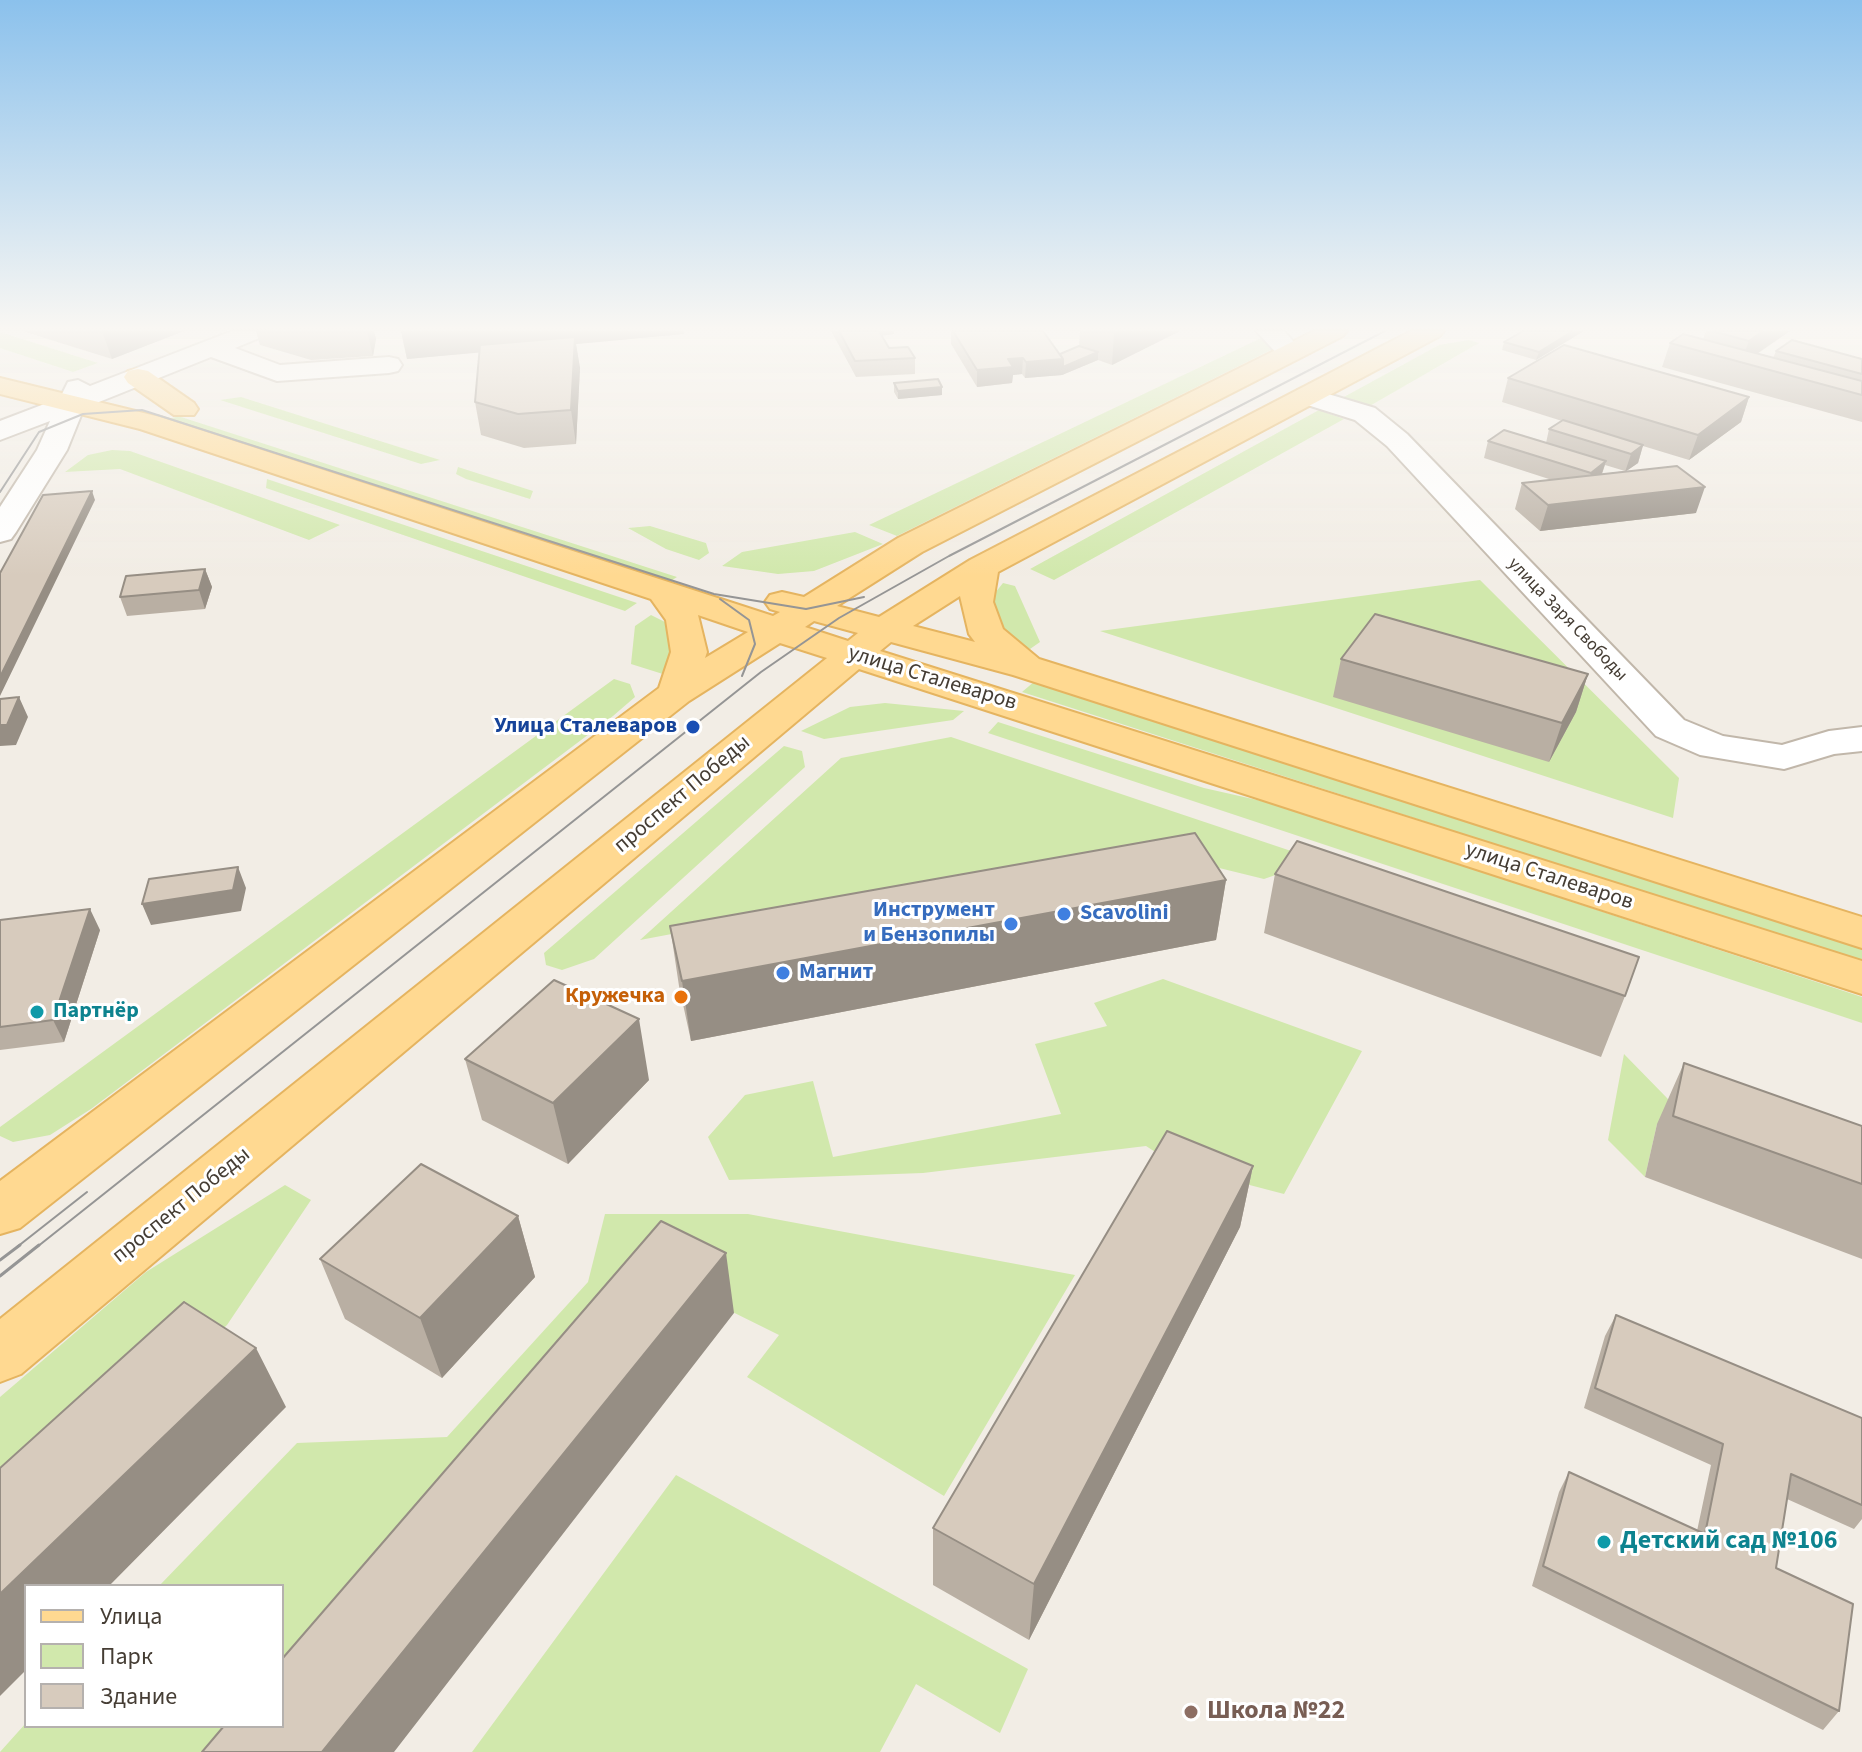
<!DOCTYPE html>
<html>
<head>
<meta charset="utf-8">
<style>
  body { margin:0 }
  #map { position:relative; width:1862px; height:1752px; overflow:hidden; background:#f2ede5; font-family:"Source Sans 3",sans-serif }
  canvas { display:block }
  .legend { position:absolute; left:24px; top:1584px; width:260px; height:144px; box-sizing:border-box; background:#fff; border:2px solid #b5b1ae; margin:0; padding:10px 14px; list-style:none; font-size:24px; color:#453d34 }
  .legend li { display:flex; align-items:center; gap:16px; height:40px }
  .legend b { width:40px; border:2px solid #b5b1ae }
</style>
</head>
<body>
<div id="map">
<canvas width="1862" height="1752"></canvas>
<ul class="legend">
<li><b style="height:10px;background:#ffd991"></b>Улица</li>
<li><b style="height:22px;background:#d1e8ac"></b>Парк</li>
<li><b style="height:22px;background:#d7cbbd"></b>Здание</li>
</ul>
</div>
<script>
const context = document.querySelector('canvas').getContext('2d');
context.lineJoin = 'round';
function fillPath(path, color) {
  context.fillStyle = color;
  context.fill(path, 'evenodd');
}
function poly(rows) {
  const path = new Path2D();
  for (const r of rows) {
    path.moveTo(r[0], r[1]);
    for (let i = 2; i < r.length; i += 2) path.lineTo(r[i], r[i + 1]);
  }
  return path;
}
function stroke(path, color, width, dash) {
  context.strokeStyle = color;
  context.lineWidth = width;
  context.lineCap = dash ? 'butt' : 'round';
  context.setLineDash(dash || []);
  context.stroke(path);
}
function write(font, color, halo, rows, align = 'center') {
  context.font = font + ' "Source Sans 3",sans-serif';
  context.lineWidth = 6;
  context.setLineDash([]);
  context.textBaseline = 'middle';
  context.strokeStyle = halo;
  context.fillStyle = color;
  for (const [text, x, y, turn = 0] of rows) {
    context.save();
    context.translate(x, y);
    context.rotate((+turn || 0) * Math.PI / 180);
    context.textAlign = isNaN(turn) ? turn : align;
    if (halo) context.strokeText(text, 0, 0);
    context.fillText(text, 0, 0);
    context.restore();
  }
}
const green = poly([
  [0,332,98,363,73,372,0,348],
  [1261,338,1273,349,897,536,869,525],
  [1469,340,1479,343,1368,407,1342,398,1439,345],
  [241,397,440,460,421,464,220,400],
  [1319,410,1344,419,1054,580,1030,569],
  [178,416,677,577,666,584,165,421],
  [112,450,130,451,340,525,309,540,120,469,65,472,88,455],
  [458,467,533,491,530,499,466,479,456,474],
  [267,479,637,603,625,611,266,488],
  [650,526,706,543,709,553,699,560,666,549,628,528],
  [855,532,883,544,814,571,778,574,722,566,742,552],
  [1480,580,1679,778,1673,818,1100,631],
  [1003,583,1015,586,1040,642,1030,649,1006,636,994,607,995,593],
  [651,615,667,623,676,637,666,675,631,664,635,626],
  [614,679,630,684,635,697,613,716,91,1109,50,1135,13,1142,0,1136,0,1127],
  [1035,681,1862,945,1862,962,1022,692],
  [885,703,964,711,953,720,824,739,801,731,850,707],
  [998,722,1204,788,1275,804,1862,997,1862,1023,988,733],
  [951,737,1318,860,1264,879,1207,865,793,911,640,940,841,758],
  [784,746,802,751,805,767,594,959,562,970,546,965,544,953],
  [1163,979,1362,1051,1284,1194,1177,1166,1146,1146,923,1173,729,1180,708,1137,745,1095,813,1081,833,1157,1061,1114,1035,1044,1107,1026,1094,1003],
  [1624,1054,1709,1141,1657,1124,1645,1177,1608,1140],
  [285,1185,311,1200,227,1325,0,1536,0,1397,146,1272],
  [605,1214,748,1214,1075,1275,944,1496,747,1377,779,1335,672,1282,283,1752,0,1752,26,1723,26,1726,282,1726,282,1586,159,1586,297,1443,447,1437,588,1282],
  [676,1475,1028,1669,1000,1733,916,1684,880,1752,472,1752]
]);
const minor = poly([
  [232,331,268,331,264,336,235,348,280,365,389,357,398,359,402,365,398,371,389,373,277,381,211,357,84,408,67,450,16,532,11,539,0,542,0,507,37,450,50,421,0,440,0,421,60,398,68,382,78,380,90,386,232,331],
  [1256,331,1284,331,1304,353,1291,361,1282,359,1256,331],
  [1308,388,1375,408,1407,434,1684,720,1723,736,1782,745,1829,731,1862,727,1862,751,1834,754,1784,769,1700,755,1656,736,1387,446,1355,420,1298,402,1294,396,1298,390,1308,388]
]);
const major = poly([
  [1314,331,1347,331,1343,336,922,552,837,606,879,617,970,560,1411,331,1444,331,1440,336,998,572,993,602,1003,629,1039,659,1862,917,1862,948,1013,675,891,642,880,651,1862,961,1862,994,859,669,21,1374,0,1382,0,1319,827,658,780,643,689,701,20,1228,0,1234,0,1181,659,688,671,652,666,620,651,599,140,429,0,394,0,378,160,417,773,616,780,612,770,609,765,602,770,595,782,592,804,597,898,538,1314,331],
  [960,596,969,634,975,642,913,626,960,596],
  [698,615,748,632,705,658,707,652,698,615],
  [814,621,858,633,848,641,805,627,814,621],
  [138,369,148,371,194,403,198,409,194,415,174,415,128,383,124,377,128,371,138,369]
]);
const tramFar1 = poly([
  [0,492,39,432,83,414,142,410,714,594,806,609,864,597],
  [720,599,749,620,755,644,742,676],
  [17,1247,87,1192],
  [37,1247,761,672,839,618,949,556,1385,331]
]);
const tram = poly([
  [0,1260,20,1245],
  [0,1276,39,1245]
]);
const wall = poly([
  [22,331,184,331,112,359],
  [256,331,374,331,376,339,373,356,311,360,260,345],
  [401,331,683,331,684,334,576,344,580,368,576,444,524,448,481,435,475,402,479,352,407,359],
  [831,331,894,331,894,334,881,336,889,348,915,358,915,374,856,377],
  [951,331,991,331,1060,354,1079,346,1080,331,1180,331,1112,365,1098,360,1062,375,1025,378,1022,374,1013,375,1012,383,977,387,951,344],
  [1584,331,1536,360,1502,350,1504,342],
  [1706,331,1790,331,1757,354,1773,358,1776,351,1862,359,1862,422,1662,367,1670,343,1703,339],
  [1508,378,1749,397,1741,422,1689,460,1643,446,1638,463,1626,471,1696,513,1540,531,1515,509,1522,483,1552,480,1484,458,1488,441,1546,443,1549,429,1562,421,1502,402],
  [1605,465,1625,471,1602,474],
  [894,383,942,387,942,395,898,399,894,392],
  [205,569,212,587,205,609,127,616,120,597],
  [1341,659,1588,674,1576,712,1549,762,1333,697],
  [1275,874,1625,996,1601,1057,1264,933],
  [1226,880,1216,940,691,1041,679,986,670,926],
  [0,920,100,930,64,1042,0,1050],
  [465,1059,649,1080,568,1164,482,1120],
  [1684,1063,1862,1126,1862,1259,1645,1177,1657,1124],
  [1253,1166,1240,1227,1029,1640,933,1585,933,1528],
  [518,1216,535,1277,442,1378,345,1319,320,1259],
  [1616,1315,1862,1418,1862,1519,1854,1529,1787,1499,1776,1568,1839,1711,1823,1730,1532,1586,1559,1492,1569,1472,1697,1531,1711,1465,1584,1408,1605,1336]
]);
const shadedWall = poly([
  [102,331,184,331,112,359],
  [367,331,374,331,376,339,373,356],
  [401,331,683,331,684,334,576,344,580,368,576,444,571,410,575,344,407,359],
  [873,331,894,331,894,334,873,336],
  [1119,331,1180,331,1112,365,1114,333],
  [1573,331,1584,331,1536,360,1539,352],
  [1763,331,1790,331,1743,363,1741,362,1749,341],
  [1098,352,1098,360,1062,375,1025,378,1026,362],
  [1023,358,1022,374,1013,375,1012,383,977,387,977,370,1008,359],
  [942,387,942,395,898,399,898,391],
  [1749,397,1741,422,1689,460,1698,435],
  [1643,445,1638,463,1625,472,1631,454],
  [1606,461,1600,479,1586,490,1591,473],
  [1705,487,1696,513,1540,531,1548,505],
  [92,491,95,500,0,696,0,677],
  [205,569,212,587,205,609,199,590],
  [1588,674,1576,712,1549,762,1562,723],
  [19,697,28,717,16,745,0,746,0,725],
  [238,867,246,888,241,911,151,925,142,904],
  [1226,880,1216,940,691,1041,682,981],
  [90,909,100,930,64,1042,53,1020],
  [639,1019,649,1080,568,1164,553,1103],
  [1253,1166,1240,1227,1029,1640,1034,1584],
  [518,1216,535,1277,442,1378,420,1318],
  [726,1253,734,1313,394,1752,322,1752],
  [256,1348,286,1407,109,1586,26,1586,26,1670,0,1696,0,1594]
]);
const building = poly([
  [839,331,879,331,889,348,908,347,915,358,855,361,839,331],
  [953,331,1043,331,1063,359,1026,362,1023,358,1008,359,1013,367,977,370,953,331],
  [1523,331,1573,331,1539,352,1504,342,1523,331],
  [1712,331,1763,331,1749,341,1712,331],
  [1683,334,1862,381,1862,395,1670,343,1683,334],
  [575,337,571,410,518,414,475,402,480,345,575,337],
  [1792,340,1862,359,1862,374,1776,351,1792,340],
  [1564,345,1749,397,1698,435,1508,378,1564,345],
  [1079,346,1098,352,1063,367,1063,359,1060,354,1079,346],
  [938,379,942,387,898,391,894,383,938,379],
  [1563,420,1643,445,1631,454,1549,429,1563,420],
  [1504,430,1606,461,1591,473,1488,441,1504,430],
  [1677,466,1705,487,1548,505,1522,483,1677,466],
  [92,491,0,677,0,573,43,495,92,491],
  [205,569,199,590,120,597,126,576,205,569],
  [1375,614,1588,674,1562,723,1341,659,1375,614],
  [19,697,7,725,0,725,0,699,19,697],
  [1195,833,1226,880,682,981,670,926,1195,833],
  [1297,841,1639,957,1625,996,1275,874,1297,841],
  [238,867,233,890,142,904,149,879,238,867],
  [90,909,53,1020,0,1027,0,920,90,909],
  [554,980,639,1019,553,1103,465,1059,554,980],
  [1684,1063,1862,1126,1862,1184,1673,1116,1684,1063],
  [1167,1131,1253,1166,1034,1584,933,1528,1167,1131],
  [421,1164,518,1216,420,1318,320,1259,421,1164],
  [661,1221,726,1253,322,1752,202,1752,224,1726,282,1726,282,1659,661,1221],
  [184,1302,256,1348,0,1594,0,1468,184,1302],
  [1616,1315,1862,1418,1862,1505,1791,1474,1776,1568,1853,1604,1839,1711,1543,1566,1569,1472,1705,1534,1723,1444,1595,1388,1616,1315]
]);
const markers = [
  [693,727,8,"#1a4fb4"],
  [1064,914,8,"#3f7fe0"],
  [1011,924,8,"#3f7fe0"],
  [783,973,8,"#3f7fe0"],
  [681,997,8,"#e8710a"],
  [37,1012,8,"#0f9aa8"],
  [1604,1542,8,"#0f9aa8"],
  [1191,1712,8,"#8d6e63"]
];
const farStreetnames = [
  ["улица Заря Свободы",1567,620,46]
];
const streetNames = [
  ["улица Сталеваров",932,679,17],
  ["проспект Победы",683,795,-40],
  ["улица Сталеваров",1549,877,18],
  ["проспект Победы",182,1206,-39]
];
const transitNames = [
  ["Улица Сталеваров",677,727]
];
const shopNames = [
  ["Инструмент",995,911,"right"],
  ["и Бензопилы",995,936,"right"],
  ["Scavolini",1080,914],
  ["Магнит",799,973]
];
const foodNames = [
  ["Кружечка",665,997]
];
const cultureNames = [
  ["Партнёр",53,1012]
];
const nearCulturenames = [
  ["Детский сад №106",1620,1542]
];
const nearEducationnames = [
  ["Школа №22",1207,1712]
];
fillPath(green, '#d1e8ac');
stroke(minor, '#c1b7aa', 4);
stroke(major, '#e5b460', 4);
fillPath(minor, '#fff');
fillPath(major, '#ffd991');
stroke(tramFar1, '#959595', 2);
stroke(tram, '#959595', 3);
fillPath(wall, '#b9afa3');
fillPath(shadedWall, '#968e84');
fillPath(building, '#d7cbbd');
stroke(building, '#968e84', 2);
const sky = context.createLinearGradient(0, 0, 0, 576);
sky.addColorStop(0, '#8bc1ec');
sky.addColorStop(0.57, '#f9f7f3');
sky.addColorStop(1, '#f9f7f300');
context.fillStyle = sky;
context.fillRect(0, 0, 1862, 576);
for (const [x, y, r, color] of markers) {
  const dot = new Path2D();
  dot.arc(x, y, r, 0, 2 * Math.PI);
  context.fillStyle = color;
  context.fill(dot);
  stroke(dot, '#fff', 3);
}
write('18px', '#453d34', '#fff', farStreetnames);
write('22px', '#453d34', '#fff', streetNames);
write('bold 22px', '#164399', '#fff', transitNames, 'right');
write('bold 22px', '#366cbe', '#fff', shopNames, 'left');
write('bold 22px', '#c56008', '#fff', foodNames, 'right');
write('bold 22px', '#0d838f', '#fff', cultureNames, 'left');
write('bold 26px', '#0d838f', '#fff', nearCulturenames, 'left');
write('bold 26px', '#785e54', '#fff', nearEducationnames, 'left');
</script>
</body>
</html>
